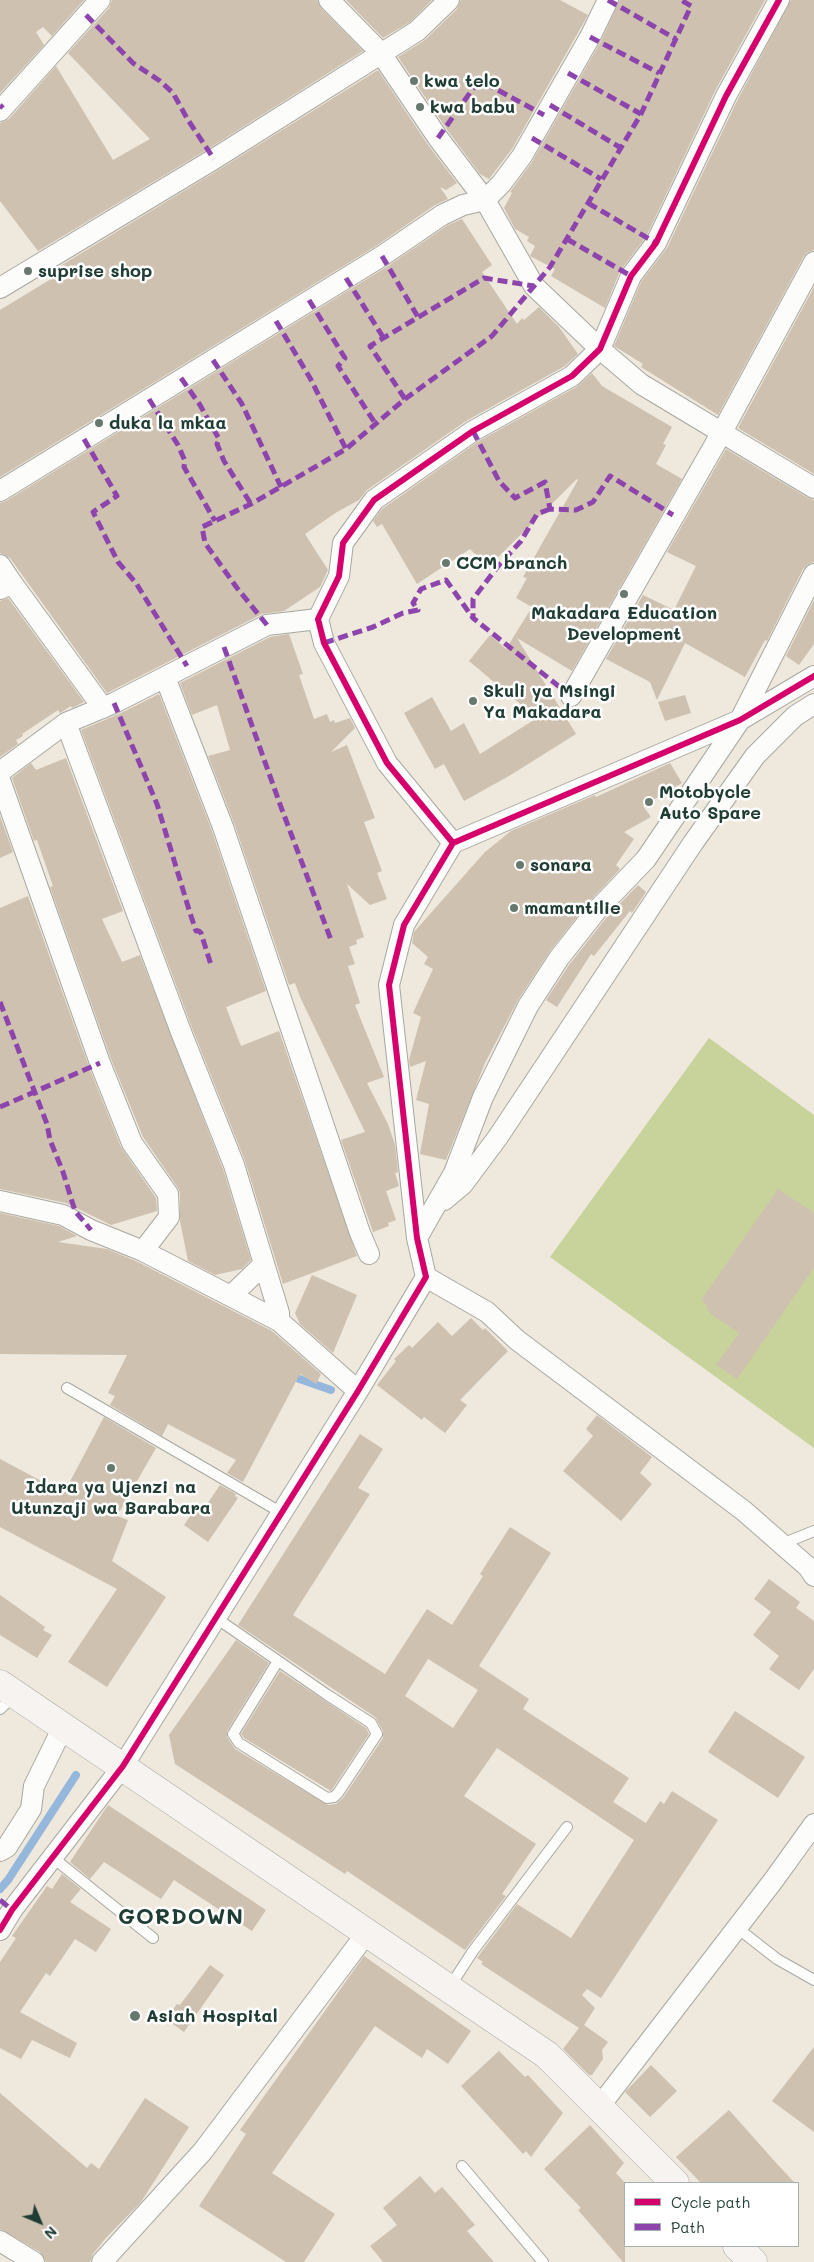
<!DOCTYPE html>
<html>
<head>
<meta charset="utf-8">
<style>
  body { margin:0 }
  #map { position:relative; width:814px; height:2262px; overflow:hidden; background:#eee8dd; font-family:Mali,sans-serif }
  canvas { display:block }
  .legend { position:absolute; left:624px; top:2182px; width:175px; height:65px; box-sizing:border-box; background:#fff; border:1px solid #a5b1ae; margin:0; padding:6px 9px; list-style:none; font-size:15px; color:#1f3d34 }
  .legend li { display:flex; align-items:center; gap:10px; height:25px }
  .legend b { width:25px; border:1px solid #a5b1ae }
  .north { position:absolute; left:15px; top:2197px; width:50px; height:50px; -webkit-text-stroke:4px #fff; paint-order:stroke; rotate:135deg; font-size:14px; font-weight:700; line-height:20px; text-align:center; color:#1f3d34 }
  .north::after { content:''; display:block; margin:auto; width:18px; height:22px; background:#1f3d34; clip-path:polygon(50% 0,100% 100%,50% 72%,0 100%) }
</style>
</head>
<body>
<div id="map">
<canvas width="814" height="2262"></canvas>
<ul class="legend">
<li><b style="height:6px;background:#d6006c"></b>Cycle path</li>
<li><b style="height:6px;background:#8e44ad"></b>Path</li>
</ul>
<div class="north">N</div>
</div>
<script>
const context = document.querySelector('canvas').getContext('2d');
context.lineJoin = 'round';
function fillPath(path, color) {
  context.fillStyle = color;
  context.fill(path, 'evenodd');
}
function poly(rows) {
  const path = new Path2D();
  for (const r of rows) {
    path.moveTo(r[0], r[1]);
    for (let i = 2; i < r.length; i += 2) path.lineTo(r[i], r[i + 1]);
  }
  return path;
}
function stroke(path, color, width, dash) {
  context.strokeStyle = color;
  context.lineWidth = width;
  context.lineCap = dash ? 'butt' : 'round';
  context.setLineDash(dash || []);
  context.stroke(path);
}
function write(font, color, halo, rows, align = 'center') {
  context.font = font + ' Mali,sans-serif';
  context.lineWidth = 5;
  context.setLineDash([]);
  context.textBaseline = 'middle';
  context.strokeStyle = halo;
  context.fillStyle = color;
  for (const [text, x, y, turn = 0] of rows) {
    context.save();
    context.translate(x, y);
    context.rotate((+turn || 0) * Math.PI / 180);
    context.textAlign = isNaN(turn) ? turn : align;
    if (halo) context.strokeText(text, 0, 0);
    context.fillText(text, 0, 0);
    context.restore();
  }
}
const green = poly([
  [709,1038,814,1115,814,1448,550,1257]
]);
const stream = poly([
  [288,1375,331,1390],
  [0,1889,8,1880,76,1775]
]);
const building = poly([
  [0,0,84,0,52,36,43,27,36,32,44,45,0,93],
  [112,0,317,0,321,8,363,51,208,149,38,251,0,201,0,123,9,119,56,66,113,160,150,139,68,53,109,8],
  [346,0,432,0,410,22,383,38],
  [461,0,560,0,588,15,512,149,489,179,480,174,448,131,398,57,425,40,457,9],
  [620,0,765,0,715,91,646,237,620,271,605,308,551,276,555,269,530,256,535,246,527,241,529,237,515,229,504,208,512,193,510,192,532,162,600,43],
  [791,0,814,0,814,250,808,252,804,256,718,415,641,367,643,364,614,346,641,282,667,248,737,101],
  [378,70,428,145,457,183,446,190,440,187,448,199,435,205,376,246,0,477,0,310,56,276,52,271,220,169],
  [462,219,492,265,482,272,517,324,522,318,524,320,539,307,559,327,578,354,565,366,466,421,367,490,359,500,337,512,305,534,328,570,320,587,284,611,262,614,107,693,10,558,0,553,0,503,6,501,388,266,448,225],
  [814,287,814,474,738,428],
  [592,373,602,386,672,427,663,444,666,445,656,464,682,479,572,671,517,638,576,734,509,776,464,801,444,764,435,769,404,713,432,697,451,731,464,723,480,754,537,718,469,661,490,635,506,649,532,607,516,598,527,578,523,577,578,480,577,479,488,567,470,549,417,584,382,524,377,527,373,521,382,509,479,441,578,386],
  [726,449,808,498,814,500,814,562,808,564,803,569,767,641,765,640,745,677,685,643,657,700,650,682,606,659,643,595,674,610,696,566,667,552],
  [8,598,84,702,72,708,71,706,60,713,58,710,22,734,23,736,16,740,18,744,0,757,0,601],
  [814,600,814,644,799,665,786,656],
  [289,634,303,674,299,675,314,719,327,714,330,722,334,720,335,723,350,718,355,728,331,752,347,745,375,818,364,822,382,871,377,873,387,899,370,905,347,884,364,937,356,940,357,944,349,947,355,964,348,966,360,1003,355,1005,384,1077,367,1083,388,1124,395,1145,398,1172,395,1173,399,1186,386,1191,396,1220,388,1223,389,1226,373,1232,341,1140,365,1132,300,997,295,983,289,985,234,823,208,756,230,750,217,705,192,715,180,683,270,637],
  [159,694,212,831,266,991,226,1007,241,1046,279,1031,357,1256,283,1284,245,1161,192,1028,81,730,119,714],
  [685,695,691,713,665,721,658,702],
  [66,758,123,911,102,919,122,962,140,955,223,1169,251,1260,242,1269,215,1275,188,1261,180,1221,180,1193,178,1188,143,1137,111,1059,50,887,53,886,37,840,34,841,12,778,31,763,36,770],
  [670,763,682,783,643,806,651,817,624,832,634,839,616,865,620,869,588,903,550,951,518,1000,485,1063,446,1160,420,1154,429,1104,416,1100,426,1061,410,1067,409,1060,421,1017,413,1013,433,969,424,964,428,957,412,943,414,932,485,852,511,831,595,795,596,797],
  [0,816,13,852,0,858],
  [638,885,646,892,632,913,630,911,594,956,591,954,557,1007,546,1000,569,965,606,918],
  [28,896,89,1067,121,1147,156,1198,157,1211,111,1225,66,1203,0,1189,0,908],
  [778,1189,814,1213,814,1268,737,1379,716,1365,739,1333,711,1314,702,1299],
  [0,1213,59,1226,77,1236,58,1242,107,1249,138,1262,272,1331,321,1374,316,1384,300,1374,243,1482,227,1473,236,1460,168,1424,162,1436,110,1405,115,1396,108,1393,127,1355,0,1354],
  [312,1275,357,1295,333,1353,300,1324,295,1313],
  [471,1318,483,1330,485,1328,508,1351,460,1400,467,1405,445,1433,424,1417,422,1420,377,1385,396,1361,394,1359,409,1345,412,1348,438,1322,452,1336],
  [597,1415,652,1457,640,1473,652,1484,621,1521,563,1471,593,1436,586,1429],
  [104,1417,156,1448,117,1516,128,1520,112,1561,166,1597,107,1687,68,1662,117,1589,0,1527,0,1459,64,1493],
  [360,1434,383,1449,358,1488,370,1494,293,1615,385,1674,427,1609,452,1625,483,1576,480,1574,510,1527,551,1553,479,1666,529,1699,523,1709,629,1778,613,1802,646,1823,660,1801,664,1804,672,1791,718,1820,601,1998,587,1989,582,1995,595,2008,584,2025,608,2042,602,2050,603,2059,592,2075,589,2075,563,2049,579,2028,481,1964,483,1962,477,1958,517,1904,571,1938,634,1840,497,1748,464,1796,536,1844,502,1894,506,1896,465,1950,347,1871,345,1874,175,1764,169,1735,236,1640,269,1663,227,1731,227,1737,235,1749,328,1805,336,1804,343,1798,383,1738,383,1731,375,1717,238,1625],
  [428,1659,478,1690,453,1728,405,1696],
  [220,1485,236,1494,235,1496,238,1498,208,1542,184,1525,199,1503,205,1507],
  [769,1579,800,1602,796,1608,814,1621,814,1669,799,1690,769,1669,779,1656,753,1635,771,1612,754,1599],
  [0,1595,34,1619,45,1627,43,1630,52,1635,37,1658,0,1635],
  [280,1671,366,1728,369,1734,331,1791,244,1738,241,1734],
  [735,1711,805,1757,778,1798,708,1752],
  [108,1805,266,1910,252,1931,174,1880,161,1899,104,1862,90,1879,70,1862],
  [62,1874,81,1889,70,1902,111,1929,96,1952,75,1939,50,1976,46,1973,20,2012,77,2043,70,2058,32,2040,21,2059,0,2048,0,1962,16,1938,12,1936,47,1886,52,1889],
  [364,1956,471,2031,448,2064,427,2049,422,2058,375,2026,272,2173,335,2214,304,2262,286,2262,199,2206,246,2134,240,2130],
  [210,1965,224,1975,184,2032,166,2019,177,2004,180,2005],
  [814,2047,814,2132,772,2101],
  [499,2051,525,2077,528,2075,563,2113,531,2157,526,2151,523,2154,461,2086],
  [651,2065,677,2091,650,2117,625,2092],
  [0,2093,87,2168,91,2163,99,2169,145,2098,189,2127,141,2202,105,2239,93,2254,90,2262,46,2262,40,2252,0,2229],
  [729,2110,778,2165,795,2183,701,2183,676,2157],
  [590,2125,624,2163,616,2173,625,2183,625,2262,623,2262,578,2210,581,2208,544,2169],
  [420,2176,435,2193,442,2187,458,2205,475,2225,467,2231,494,2262,383,2262,370,2246,397,2225,383,2208]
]);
const lane = poly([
  [67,1388,282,1513],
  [782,1544,814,1531],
  [216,1618,326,1694,371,1723,377,1734,338,1793,334,1797,327,1798,239,1743,233,1734,278,1661],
  [0,1709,15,1695],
  [52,1857,153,1938],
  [736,1927,777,1959,814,1980],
  [449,1988,473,1951,567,1827],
  [462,2166,543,2262]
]);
const street = poly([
  [329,0,380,52,438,138,485,200,534,286,600,349,641,384,814,488],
  [0,111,100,0],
  [0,288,214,159,417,31,449,0],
  [0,491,382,256,442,215,463,205,485,200,501,184,522,156,590,37,608,0],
  [0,565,12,583,0,589],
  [12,583,103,708],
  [165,677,223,827,360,1233,369,1254],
  [571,696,722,432,814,262],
  [66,723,181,1032,234,1165,279,1313,279,1321],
  [0,772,66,723,114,703,267,625,318,619],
  [0,780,100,1063,132,1143,168,1194,169,1217,143,1251],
  [453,843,387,763,324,643,318,619,339,576,343,543,374,500,473,431,572,376,600,349,631,276,656,243,726,96,779,0],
  [444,1200,463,1184,498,1137,693,843,755,756,795,716,814,704],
  [0,1201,63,1215,91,1230,143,1251,279,1321,358,1391],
  [417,1238,454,1173,483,1097,528,1006,559,958,597,910,646,859,740,720,814,574],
  [426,1277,487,1312,517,1340,744,1511,808,1567,814,1576],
  [231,1296,264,1264],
  [0,1851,7,1847,31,1809,34,1786,63,1727],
  [0,1930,12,1910,123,1766,358,1391,426,1277,417,1238,389,985,404,925,453,843,740,720,814,676],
  [599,2107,773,1881,814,1824],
  [0,2241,34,2262],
  [102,2262,203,2151,366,1934]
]);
const secondary = poly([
  [0,1684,547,2055,675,2183],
  [737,2246,753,2262]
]);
const quiet = poly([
  [608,0,676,39],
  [86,15,133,63,160,81,173,93,188,120,214,159],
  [590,37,659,73],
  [568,73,641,114],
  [0,105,3,108],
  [550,105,621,148],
  [438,138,474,87,483,82,544,115],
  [532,138,601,179],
  [588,203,656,243],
  [567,239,631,276],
  [382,256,418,317],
  [346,278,383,337],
  [309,300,345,358,338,366,375,423],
  [276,321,310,378,346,449],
  [213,360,242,404,281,487],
  [181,378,200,405,219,439,217,444,224,461,251,504],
  [149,399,178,445,185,461,184,467,215,521],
  [405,399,370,346,484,278,534,286],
  [473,431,499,481,515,498,545,482,550,509,576,510,593,502,610,476,673,515],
  [84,439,117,496,93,512,118,562,136,583,187,666],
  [550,509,537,514,521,541,499,565,473,599,473,618,571,696],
  [267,625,237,588,205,543,202,527,251,504,346,449,405,399,492,336,550,267,641,114,691,6,681,0],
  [324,643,373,627,403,613,418,610,413,603,421,589,446,580,473,618],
  [224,647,281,807,331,940],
  [114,703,157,804,190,913,196,931,199,931,201,933,211,965],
  [0,1002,47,1124,50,1140,63,1172,75,1211,91,1230],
  [0,1107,100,1063],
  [0,1900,12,1910]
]);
const cycleway = poly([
  [453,843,387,763,324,643,318,619,339,576,343,543,374,500,473,431,572,376,600,349,631,276,656,243,726,96,779,0],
  [0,1930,12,1910,123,1766,358,1391,426,1277,417,1238,389,985,404,925,453,843,740,720,814,676]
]);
const markers = [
  [414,81,5,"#67796f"],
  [420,107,5,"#67796f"],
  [28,271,5,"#67796f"],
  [99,423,5,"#67796f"],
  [446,563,5,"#67796f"],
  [624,594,5,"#67796f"],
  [473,701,5,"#67796f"],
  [649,802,5,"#67796f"],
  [520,865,5,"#67796f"],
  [514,908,5,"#67796f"],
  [111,1468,5,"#67796f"],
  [135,2016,6,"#67796f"]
];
const poiNames = [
  ["kwa telo",424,81],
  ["kwa babu",430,107],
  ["suprise shop",38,271],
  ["duka la mkaa",109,423],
  ["CCM branch",456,563],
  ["Makadara Education",624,613,"center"],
  ["Development",624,634,"center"],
  ["Skuli ya Msingi",483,691],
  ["Ya Makadara",483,712],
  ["Motobycle",659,792],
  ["Auto Spare",659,813],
  ["sonara",530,865],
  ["mamantilie",524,908],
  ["Idara ya Ujenzi na",111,1487,"center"],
  ["Utunzaji wa Barabara",111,1508,"center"],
  ["Asiah Hospital",146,2016]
];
const districtNames = [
  ["GORDOWN",181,1917]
];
fillPath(green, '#c8d39c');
stroke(stream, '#95b7dc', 8);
fillPath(building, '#cec1b0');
stroke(lane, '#a8a8a1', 12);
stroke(street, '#a8a8a1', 22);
stroke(secondary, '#a8a8a1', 29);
stroke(lane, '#fcfcfa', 10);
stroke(street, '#fcfcfa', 20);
stroke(secondary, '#f6f3f0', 28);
stroke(quiet, '#8e44ad', 5, [10, 5]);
stroke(cycleway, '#d6006c', 6);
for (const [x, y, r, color] of markers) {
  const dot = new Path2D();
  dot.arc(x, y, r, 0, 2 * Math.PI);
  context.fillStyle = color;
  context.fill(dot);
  stroke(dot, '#fff', 2);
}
write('bold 18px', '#1f3d34', '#fff', poiNames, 'left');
context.letterSpacing = '1px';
write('bold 22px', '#1f3d34', '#fff', districtNames);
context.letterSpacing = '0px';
</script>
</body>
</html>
